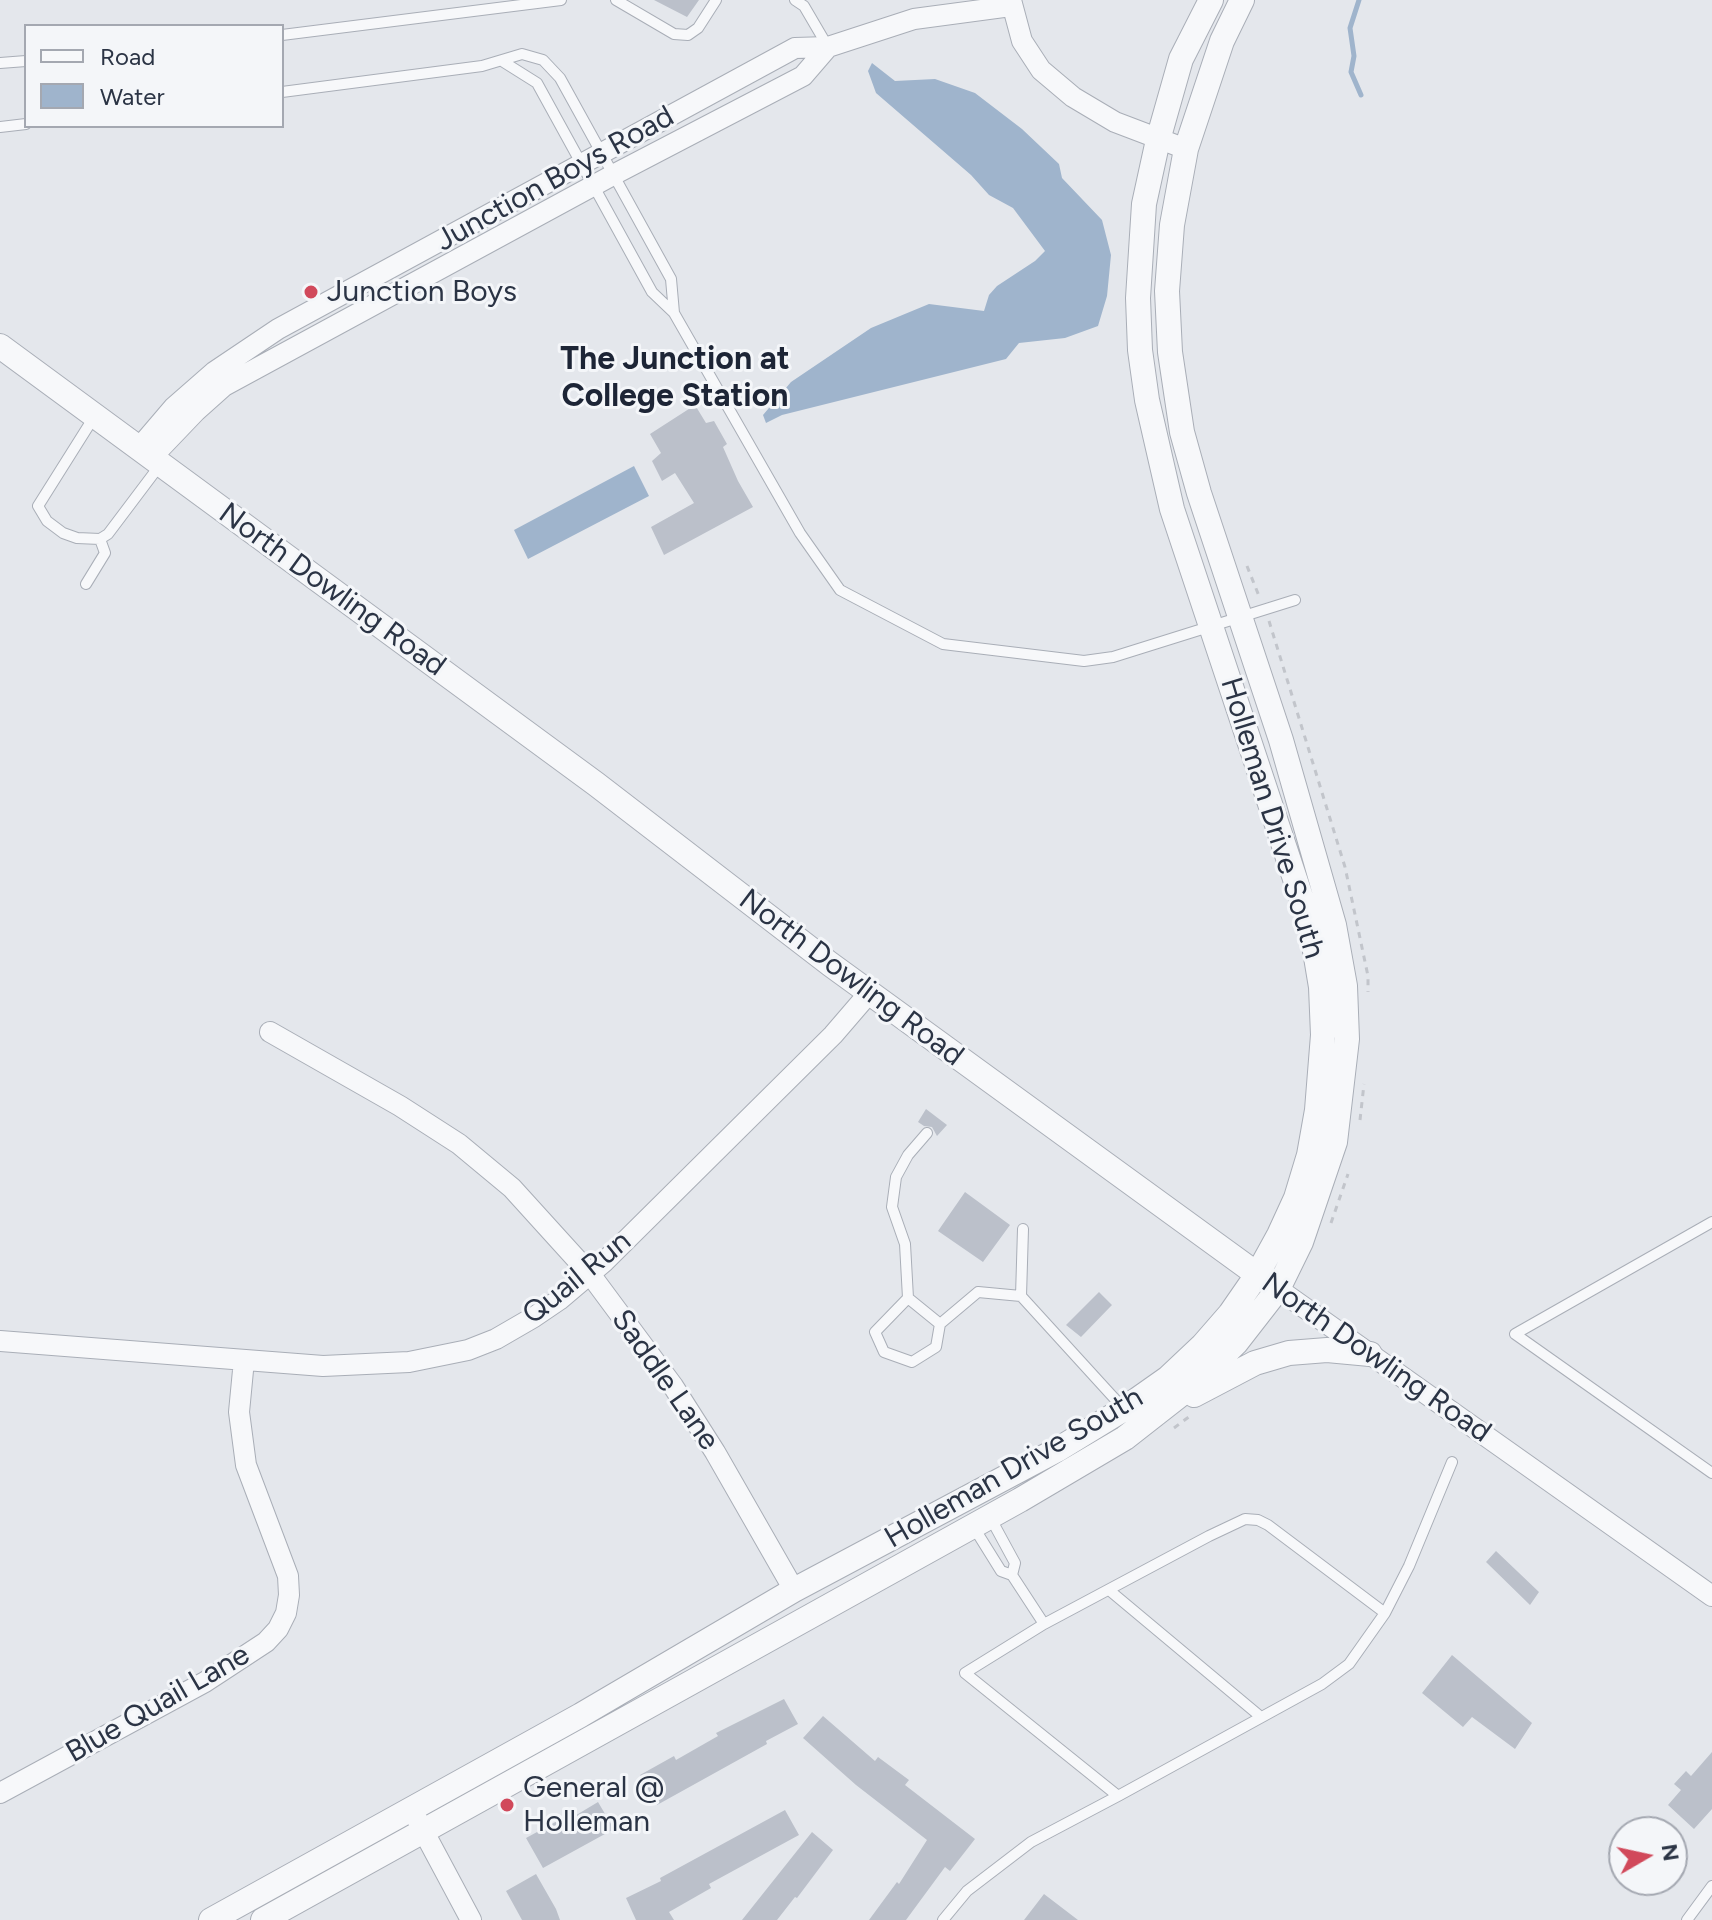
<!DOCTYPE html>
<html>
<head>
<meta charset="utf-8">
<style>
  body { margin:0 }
  #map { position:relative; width:1712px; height:1920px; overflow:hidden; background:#e4e7ec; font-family:Figtree,sans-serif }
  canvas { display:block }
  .legend { position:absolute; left:24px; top:24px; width:260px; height:104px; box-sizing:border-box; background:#f4f6f9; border:2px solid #a4a8b1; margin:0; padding:10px 14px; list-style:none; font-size:24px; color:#2b3445 }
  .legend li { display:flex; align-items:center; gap:16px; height:40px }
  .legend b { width:40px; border:2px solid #a4a8b1 }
  .north { position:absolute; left:1608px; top:1816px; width:80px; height:80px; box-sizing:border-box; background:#f4f6f9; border:2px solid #a4a8b1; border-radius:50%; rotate:81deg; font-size:22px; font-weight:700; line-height:32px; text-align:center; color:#2b3445 }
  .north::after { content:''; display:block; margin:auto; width:28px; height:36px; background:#d1495b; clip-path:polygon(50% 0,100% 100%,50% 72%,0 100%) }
</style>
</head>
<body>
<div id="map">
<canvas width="1712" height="1920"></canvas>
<ul class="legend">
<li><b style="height:10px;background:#f7f8fa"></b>Road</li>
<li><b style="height:22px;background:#9fb4cc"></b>Water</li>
</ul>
<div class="north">N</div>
</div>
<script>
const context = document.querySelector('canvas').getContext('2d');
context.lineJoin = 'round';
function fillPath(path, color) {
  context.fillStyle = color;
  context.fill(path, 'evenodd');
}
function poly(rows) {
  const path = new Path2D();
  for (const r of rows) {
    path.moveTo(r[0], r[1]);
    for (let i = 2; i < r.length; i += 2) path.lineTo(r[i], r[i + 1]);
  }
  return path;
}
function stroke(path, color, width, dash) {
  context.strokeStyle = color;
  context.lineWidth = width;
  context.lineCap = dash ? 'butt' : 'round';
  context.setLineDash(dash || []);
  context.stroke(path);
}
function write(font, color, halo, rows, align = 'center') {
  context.font = font + ' Figtree,sans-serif';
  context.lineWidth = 6;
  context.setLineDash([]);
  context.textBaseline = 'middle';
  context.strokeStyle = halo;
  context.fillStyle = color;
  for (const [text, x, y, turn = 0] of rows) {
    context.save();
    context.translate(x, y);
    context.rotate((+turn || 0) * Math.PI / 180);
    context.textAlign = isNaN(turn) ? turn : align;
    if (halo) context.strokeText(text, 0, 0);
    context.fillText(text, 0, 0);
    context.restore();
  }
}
const water = poly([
  [872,63,895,81,935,79,975,93,1022,129,1059,164,1062,178,1102,220,1111,255,1107,296,1098,326,1065,338,1019,343,1006,359,782,415,766,423,763,415,791,382,871,328,929,304,984,311,989,295,997,286,1035,261,1045,251,1013,208,989,195,971,175,876,93,868,71],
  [634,466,649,496,528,559,514,530]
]);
const stream = poly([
  [1359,0,1350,28,1354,56,1351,72,1361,95]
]);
const building = poly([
  [654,0,699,0,687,17],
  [695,405,706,423,714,421,727,444,723,447,738,481,753,507,664,555,651,527,694,503,675,473,662,481,652,461,661,453,650,434],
  [926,1109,947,1125,937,1136,932,1127,924,1126,918,1122],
  [965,1192,1010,1225,983,1262,938,1231],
  [1099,1292,1112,1305,1081,1337,1066,1325],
  [1496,1551,1539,1592,1530,1605,1486,1562],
  [1452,1655,1532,1723,1515,1749,1472,1717,1463,1727,1422,1693],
  [784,1699,798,1724,766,1741,767,1744,657,1805,640,1775,674,1756,676,1760,718,1736,716,1733],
  [823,1716,875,1761,878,1757,909,1780,905,1785,975,1839,950,1871,945,1867,906,1920,869,1920,897,1882,899,1884,927,1840,856,1785,803,1738],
  [1712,1752,1712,1809,1694,1829,1668,1805,1681,1790,1674,1784,1686,1771,1691,1776],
  [598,1802,614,1829,543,1868,526,1838,561,1819,563,1823],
  [785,1810,799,1835,709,1884,711,1888,669,1912,674,1920,636,1920,626,1898,661,1881,660,1878],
  [812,1832,833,1850,797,1898,795,1897,777,1920,742,1920],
  [536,1874,556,1909,560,1920,522,1920,506,1891],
  [1044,1894,1078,1920,1024,1920]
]);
const path = poly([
  [1247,566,1259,596],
  [1269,621,1345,867,1368,976,1368,992],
  [1360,1120,1364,1084],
  [1331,1223,1348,1174],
  [1174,1428,1190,1416]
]);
const service = poly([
  [616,0,674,34,688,35,698,28,716,0],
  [795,0,804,6,828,47],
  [282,35,561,0],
  [502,61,537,83,652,292,674,313,800,533,840,590,943,644,1084,661,1113,657,1295,600],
  [0,63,26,61],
  [282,92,482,66,522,54,543,60,560,78,671,279,674,313],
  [0,127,26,124],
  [94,417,38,506,47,521,63,533,77,538,100,539,108,534,160,465],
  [86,584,105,553,100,539],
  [927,1133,908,1155,896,1177,892,1207,905,1244,908,1298,875,1332,884,1352,912,1362,936,1347,940,1324,978,1292,1021,1296,1023,1229],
  [1712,1222,1515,1334,1712,1473],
  [1021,1296,1124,1409],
  [908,1298,940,1324],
  [990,1517,1015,1563,1012,1575],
  [973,1526,1001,1571,1012,1575,1044,1624,965,1673,1118,1796,1322,1684,1349,1664,1385,1613,1268,1525,1258,1520,1245,1519,1209,1536,1044,1624],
  [1109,1590,1261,1717],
  [1385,1613,1409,1566,1452,1462],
  [943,1920,967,1891,1031,1842,1118,1796],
  [1687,1920,1712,1886]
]);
const minor = poly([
  [1011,0,1022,41,1041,70,1073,97,1115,122,1186,149],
  [139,448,174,407,214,372,278,329,795,48,828,47,914,19,1011,6],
  [152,457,196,411,224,386,613,175,803,76,828,47],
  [270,1032,400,1106,459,1144,512,1188,590,1274,673,1386,715,1452,794,1590],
  [1278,1289,1712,1596],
  [0,1341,323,1366,409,1362,468,1350,496,1339,534,1317,559,1300,605,1261,833,1035,870,992],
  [0,1793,205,1682,266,1642,278,1629,286,1613,289,1595,288,1576,246,1465,239,1412,244,1360],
  [417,1819,471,1920]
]);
const tertiary = poly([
  [0,346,596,784,830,964,1269,1283],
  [1194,1395,1255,1363,1289,1353,1327,1350,1370,1354],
  [211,1920,581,1715,794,1590,1057,1450,1124,1409,1168,1378,1203,1345,1230,1314,1257,1275,1279,1235,1296,1198,1309,1155,1317,1110,1323,1035,1321,987,1311,927,1172,509,1147,400,1140,350,1138,298,1144,204,1158,140,1181,59,1211,0],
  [263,1920,1020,1500,1125,1438,1194,1384,1236,1343,1278,1289,1301,1242,1335,1142,1347,1039,1345,986,1334,925,1281,740,1199,493,1182,432,1170,352,1167,291,1172,225,1186,149,1222,41,1242,0]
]);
const markers = [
  [311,292,8,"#d1495b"],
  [507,1805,8,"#d1495b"]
];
const streetNames = [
  ["Junction Boys Road",555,179,-29],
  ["North Dowling Road",332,590,36],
  ["Holleman Drive South",1272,818,73],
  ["North Dowling Road",851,978,37],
  ["Quail Run",577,1278,-39],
  ["North Dowling Road",1376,1358,35],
  ["Saddle Lane",665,1380,55],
  ["Holleman Drive South",1014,1468,-30],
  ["Blue Quail Lane",158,1704,-30]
];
const poiNames = [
  ["Junction Boys",327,292],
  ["General @",523,1788],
  ["Holleman",523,1822]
];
const neighbourhoodNames = [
  ["The Junction at",675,360],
  ["College Station",675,397]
];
fillPath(water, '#9fb4cc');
stroke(stream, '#9fb4cc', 5);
fillPath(building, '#bbc0ca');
stroke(service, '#a9aeb7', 12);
stroke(minor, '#a9aeb7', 22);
stroke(tertiary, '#a9aeb7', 26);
stroke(path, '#c2c5cb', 3, [6, 6]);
stroke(service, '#f7f8fa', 10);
stroke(minor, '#f7f8fa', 20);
stroke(tertiary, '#f7f8fa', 24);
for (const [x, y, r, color] of markers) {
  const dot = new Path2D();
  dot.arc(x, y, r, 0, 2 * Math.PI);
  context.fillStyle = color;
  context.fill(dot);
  stroke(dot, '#f4f6f9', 3);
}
write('30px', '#2b3445', '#f4f6f9', streetNames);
write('30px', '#2b3445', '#f4f6f9', poiNames, 'left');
write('bold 32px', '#1d2536', '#f4f6f9', neighbourhoodNames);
</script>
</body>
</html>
